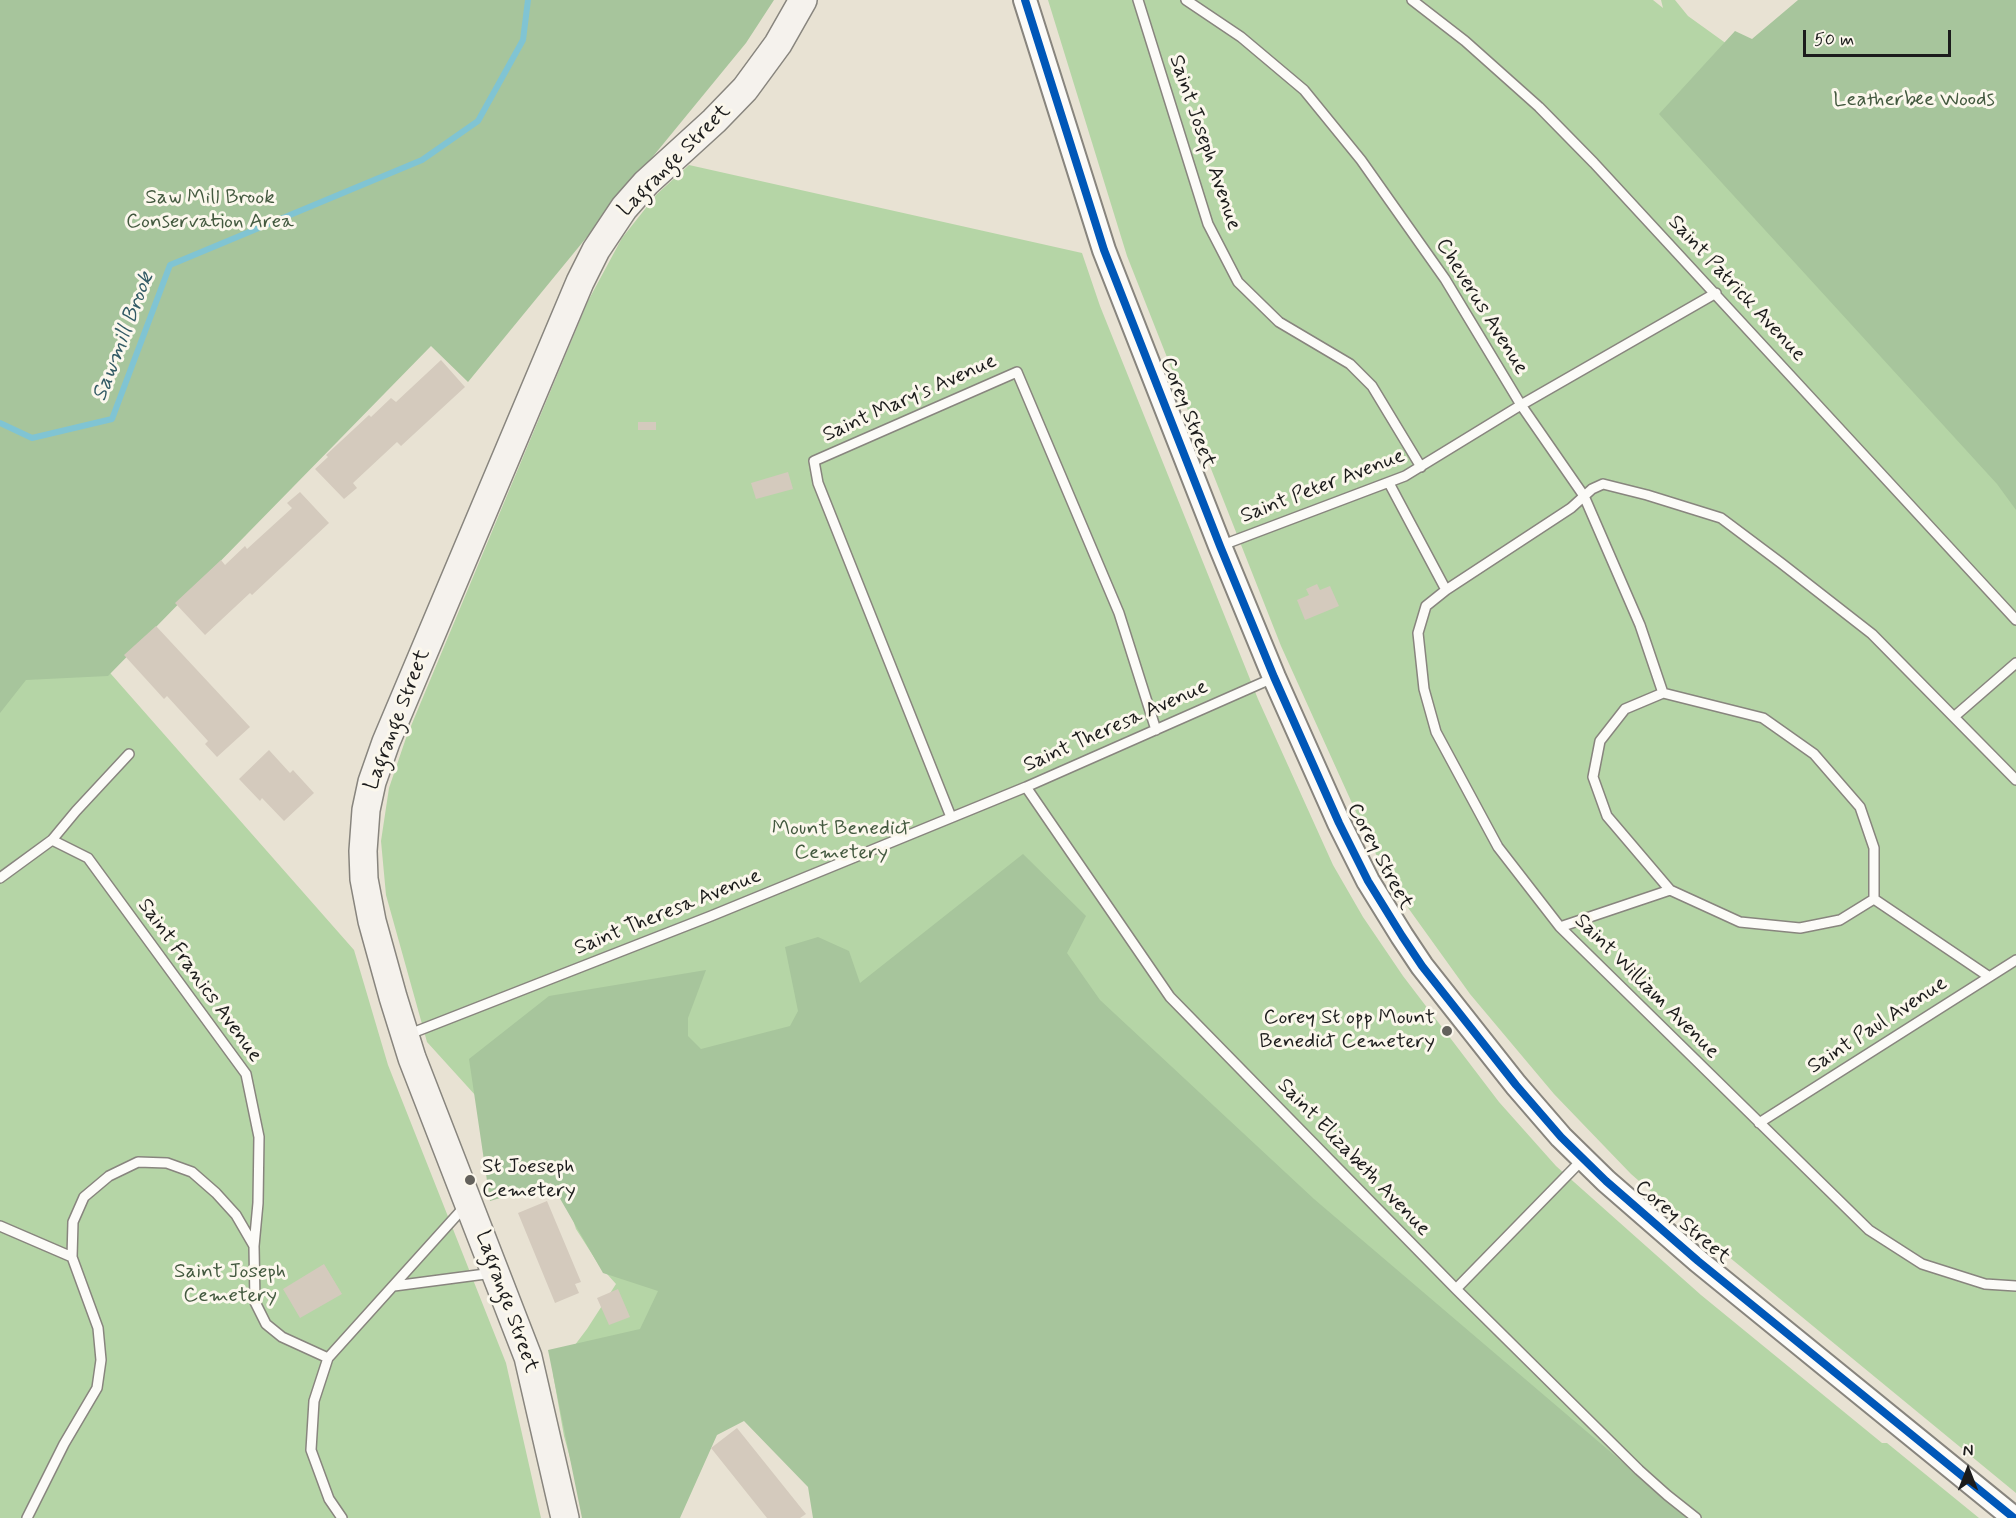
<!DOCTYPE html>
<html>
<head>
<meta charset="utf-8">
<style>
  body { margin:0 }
  #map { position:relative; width:2016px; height:1518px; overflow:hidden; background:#e8e2d3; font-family:Mynerve,sans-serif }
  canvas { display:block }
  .north { position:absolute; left:1938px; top:1440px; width:60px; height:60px; -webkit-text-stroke:4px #fbf7ec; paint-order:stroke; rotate:0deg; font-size:16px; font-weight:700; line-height:24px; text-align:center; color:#1c1c1c }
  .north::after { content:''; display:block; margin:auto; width:21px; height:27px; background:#1c1c1c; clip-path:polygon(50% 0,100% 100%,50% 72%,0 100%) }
  .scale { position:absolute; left:1803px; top:30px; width:148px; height:27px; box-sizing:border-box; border:3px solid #1c1c1c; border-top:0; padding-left:8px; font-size:18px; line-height:21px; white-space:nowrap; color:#1c1c1c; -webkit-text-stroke:4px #fbf7ec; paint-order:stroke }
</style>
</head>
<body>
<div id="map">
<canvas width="2016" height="1518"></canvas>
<div class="north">N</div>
<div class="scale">50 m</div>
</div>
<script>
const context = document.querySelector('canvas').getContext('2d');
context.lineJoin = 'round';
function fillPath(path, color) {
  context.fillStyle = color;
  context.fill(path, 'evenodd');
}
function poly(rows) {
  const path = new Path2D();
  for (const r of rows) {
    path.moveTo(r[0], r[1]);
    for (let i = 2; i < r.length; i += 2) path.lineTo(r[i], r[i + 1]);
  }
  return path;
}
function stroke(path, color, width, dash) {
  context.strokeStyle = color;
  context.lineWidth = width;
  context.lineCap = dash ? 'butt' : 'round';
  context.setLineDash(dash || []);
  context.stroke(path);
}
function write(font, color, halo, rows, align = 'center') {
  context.font = font + ' Mynerve,sans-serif';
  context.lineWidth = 6;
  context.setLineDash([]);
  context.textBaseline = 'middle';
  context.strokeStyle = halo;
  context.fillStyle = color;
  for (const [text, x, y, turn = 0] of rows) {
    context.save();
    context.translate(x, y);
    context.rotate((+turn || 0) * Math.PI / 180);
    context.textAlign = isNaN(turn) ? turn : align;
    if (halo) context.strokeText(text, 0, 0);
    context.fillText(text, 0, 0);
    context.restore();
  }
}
const green = poly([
  [0,0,67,624,354,950,388,1065,506,1363,541,1518,0,1518],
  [1048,0,1653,0,1663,8,1661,0,1675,0,1688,16,1738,52,2016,0,2016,1493,1678,1215,1631,1174,1554,1094,1470,994,1396,891,1370,843,1281,646,1127,256],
  [689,165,1082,253,1100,306,1258,699,1333,865,1363,917,1403,976,1499,1102,1556,1166,1701,1295,1882,1443,1887,1443,1979,1518,835,1518,704,1356,582,1502,564,1436,553,1374,587,1329,616,1284,599,1265,576,1229,564,1193,427,1042,386,895,381,841,389,788,406,738,588,301,622,238,657,194]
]);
const forest = poly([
  [0,0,774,0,746,43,468,382,431,346,108,676,26,680,0,713],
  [1798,0,2016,0,2016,510,1997,484,1659,114,1735,31,1752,39],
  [1023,854,1086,916,1067,953,1100,1000,1314,1199,1688,1518,813,1518,808,1487,744,1421,717,1435,680,1518,582,1518,548,1350,640,1329,658,1291,603,1273,551,1183,490,1201,469,1059,549,996,706,970,688,1018,688,1036,701,1049,790,1026,798,1011,785,947,818,937,849,951,860,983]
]);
const stream = poly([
  [0,423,32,438,112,419,170,265,422,160,478,121,523,40,528,0]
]);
const building = poly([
  [441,360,465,387,401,446,397,442,353,483,357,488,344,499,315,469,328,457,326,455,369,415,371,417,391,398,396,402],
  [638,422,656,422,656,430,638,430],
  [788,472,793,489,756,499,751,483],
  [300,492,329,523,252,595,250,593,205,635,175,603,221,560,225,565,245,546,247,549,292,508,287,503],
  [1317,584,1320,590,1330,586,1339,606,1305,620,1297,600,1309,595,1306,589],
  [156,626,250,727,217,757,205,744,208,741,167,696,164,699,124,655],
  [269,750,290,773,293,770,314,793,284,821,262,798,260,801,239,779],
  [547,1201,581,1282,575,1284,579,1293,555,1303,518,1213],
  [324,1264,342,1294,300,1318,283,1289],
  [618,1289,630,1317,609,1325,597,1298],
  [737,1428,806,1514,800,1518,767,1518,711,1448]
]);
const service = poly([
  [1138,0,1208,224,1238,282,1279,322,1350,364,1372,386,1421,467],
  [1186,0,1241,37,1304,90,1361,160,1445,279,1521,405,1584,496,1640,625,1663,693],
  [1412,0,1465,41,1539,107,1594,163,2016,620],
  [1389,483,1446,590],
  [1220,546,1405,476,1521,405,1716,293],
  [1663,693,1763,718,1814,754,1860,807,1874,848,1874,899,1840,920,1800,928,1740,922,1670,890,1607,816,1593,777,1600,741,1625,709,1663,693],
  [1955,716,2016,663],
  [2016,780,1872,634,1781,563,1721,518,1647,495,1603,484,1592,489,1571,508,1446,590,1426,606,1418,633,1424,689,1436,732,1498,847,1560,927,1869,1230,1922,1264,1985,1284,2016,1286],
  [1026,787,1170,997,1456,1289,1639,1470,1667,1495,1696,1518],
  [951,817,818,483,814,461,1017,372,1119,613,1156,730],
  [52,840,88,858,246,1074,259,1137,258,1203,254,1246],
  [0,878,52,840,76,811,129,754],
  [1874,899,1988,976],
  [1560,927,1670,890],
  [407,1035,711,916,1026,787,1273,678],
  [1759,1123,2016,960],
  [0,1226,72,1257],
  [394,1286,493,1273],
  [1456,1289,1582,1160],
  [27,1518,64,1444,97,1388,101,1360,98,1328,72,1257,73,1222,84,1197,109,1176,138,1162,167,1163,192,1172,216,1193,236,1215,254,1246,255,1302,266,1324,282,1337,328,1358],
  [342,1518,329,1499,311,1450,314,1401,328,1358,466,1205]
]);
const tertiary = poly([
  [1025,0,1104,250,1220,546,1274,677,1339,823,1368,881,1402,936,1422,966,1516,1085,1561,1137,1606,1181,1698,1261,2014,1518]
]);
const secondary = poly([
  [565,1518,528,1357,412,1058,393,997,372,921,364,879,363,851,366,810,372,782,386,742,580,282,596,250,624,208,646,183,714,121,745,89,778,44,803,0]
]);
const cycleway = poly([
  [1025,0,1104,250,1220,546,1274,677,1339,823,1368,881,1402,936,1422,966,1516,1085,1561,1137,1606,1181,1698,1261,2014,1518]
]);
const markers = [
  [1447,1031,6,"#63615c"],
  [470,1180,6,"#63615c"]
];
const parkNames = [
  ["Leatherbee Woods",1914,101],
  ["Saw Mill Brook",210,199],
  ["Conservation Area",210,223],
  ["Mount Benedict",841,830],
  ["Cemetery",841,854],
  ["Saint Joseph",230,1273],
  ["Cemetery",230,1297]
];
const streetNames = [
  ["Saint Joseph Avenue",1204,143,71],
  ["Lagrange Street",675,161,-45],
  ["Saint Patrick Avenue",1736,289,47],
  ["Cheverus Avenue",1481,307,58],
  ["Saint Mary's Avenue",910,399,-24],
  ["Corey Street",1187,413,68],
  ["Saint Peter Avenue",1323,487,-21],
  ["Lagrange Street",398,720,-69],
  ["Saint Theresa Avenue",1116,727,-24],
  ["Corey Street",1379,857,62],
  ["Saint Theresa Avenue",668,913,-22],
  ["Saint Franics Avenue",199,981,54],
  ["Saint William Avenue",1646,987,45],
  ["Saint Paul Avenue",1878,1026,-33],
  ["Saint Elizabeth Avenue",1353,1158,46],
  ["Corey Street",1682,1223,40],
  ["Lagrange Street",506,1302,70]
];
const poiNames = [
  ["Corey St opp Mount",1435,1019],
  ["Benedict Cemetery",1435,1043],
  ["St Joeseph",482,1168,"left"],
  ["Cemetery",482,1192,"left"]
];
const waterNames = [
  ["Sawmill Brook",124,337,-69]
];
fillPath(green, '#b5d5a6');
fillPath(forest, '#a7c59c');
stroke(stream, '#80c4d3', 6);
fillPath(building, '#d4cabd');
stroke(service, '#88857e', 12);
stroke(tertiary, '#88857e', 26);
stroke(secondary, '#88857e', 30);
stroke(service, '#fcfbf8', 9);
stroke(tertiary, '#fcfbf8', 22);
stroke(secondary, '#f5f2ed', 27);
stroke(cycleway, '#0057b8', 8);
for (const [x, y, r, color] of markers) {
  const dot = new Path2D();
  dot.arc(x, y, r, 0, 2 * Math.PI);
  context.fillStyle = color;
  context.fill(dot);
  stroke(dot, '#fbf7ec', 2);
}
write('21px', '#43593f', '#fbf7ec', parkNames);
write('21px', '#1c1c1c', '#fbf7ec', streetNames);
write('21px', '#1c1c1c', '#fbf7ec', poiNames, 'right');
write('italic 22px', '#325a65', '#fbf7ec', waterNames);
</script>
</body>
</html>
